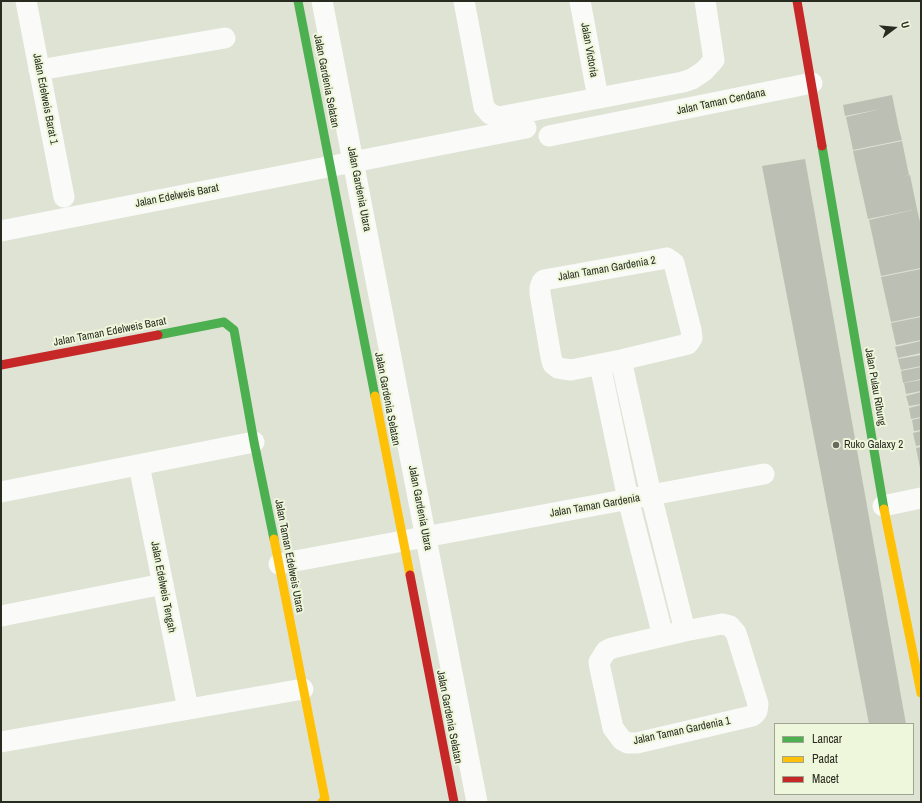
<!DOCTYPE html>
<html>
<head>
<meta charset="utf-8">
<style>
  body { margin:0 }
  #map { position:relative; width:922px; height:803px; overflow:hidden; background:#dee3d4; font-family:"Archivo Narrow",sans-serif }
  canvas { display:block }
  .frame { position:absolute; inset:0; border:2px solid #272b20; pointer-events:none }
  .legend { position:absolute; left:774px; top:723px; width:140px; height:72px; box-sizing:border-box; background:#eef7db; border:1px solid #9ea590; margin:0; padding:5px 7px; list-style:none; font-size:12px; color:#272b20 }
  .legend li { display:flex; align-items:center; gap:8px; height:20px }
  .legend b { width:20px; border:1px solid #9ea590 }
  .north { position:absolute; left:874px; top:8px; width:40px; height:40px; -webkit-text-stroke:3px #eef7db; paint-order:stroke; rotate:74deg; font-size:11px; font-weight:700; line-height:16px; text-align:center; color:#272b20 }
  .north::after { content:''; display:block; margin:auto; width:14px; height:18px; background:#272b20; clip-path:polygon(50% 0,100% 100%,50% 72%,0 100%) }
</style>
</head>
<body>
<div id="map">
<canvas width="922" height="803"></canvas>
<div class="frame"></div>
<ul class="legend">
<li><b style="height:5px;background:#4caf50"></b>Lancar</li>
<li><b style="height:5px;background:#ffc107"></b>Padat</li>
<li><b style="height:5px;background:#c62828"></b>Macet</li>
</ul>
<div class="north">U</div>
</div>
<script>
const context = document.querySelector('canvas').getContext('2d');
context.lineJoin = 'round';
function fillPath(path, color) {
  context.fillStyle = color;
  context.fill(path, 'evenodd');
}
function poly(rows) {
  const path = new Path2D();
  for (const r of rows) {
    path.moveTo(r[0], r[1]);
    for (let i = 2; i < r.length; i += 2) path.lineTo(r[i], r[i + 1]);
  }
  return path;
}
function stroke(path, color, width, dash) {
  context.strokeStyle = color;
  context.lineWidth = width;
  context.lineCap = dash ? 'butt' : 'round';
  context.setLineDash(dash || []);
  context.stroke(path);
}
function write(font, color, halo, rows, align = 'center') {
  context.font = font + ' "Archivo Narrow",sans-serif';
  context.lineWidth = 4;
  context.setLineDash([]);
  context.textBaseline = 'middle';
  context.strokeStyle = halo;
  context.fillStyle = color;
  for (const [text, x, y, turn = 0] of rows) {
    context.save();
    context.translate(x, y);
    context.rotate((+turn || 0) * Math.PI / 180);
    context.textAlign = isNaN(turn) ? turn : align;
    if (halo) context.strokeText(text, 0, 0);
    context.fillText(text, 0, 0);
    context.restore();
  }
}
const building = poly([
  [892,95,899,129,893,131,899,129,902,140,853,150,846,117,881,109,845,116,843,105],
  [902,141,909,175,903,177,910,175,917,209,868,219,853,151],
  [805,159,906,724,869,724,762,166],
  [917,209,921,226,921,268,881,276,869,220],
  [921,269,921,316,891,322,881,277],
  [921,317,921,340,896,345,891,323],
  [921,341,921,353,898,358,895,347],
  [921,355,921,366,901,370,898,359],
  [921,367,921,379,903,383,901,371],
  [921,380,921,391,906,394,904,383],
  [921,392,921,404,909,406,906,396],
  [921,405,921,417,911,419,909,408],
  [921,418,921,430,914,431,912,420],
  [921,431,921,445,916,446,913,433],
  [921,447,921,468,920,468,916,448]
]);
const street = poly([
  [26,1,64,197],
  [322,1,477,802],
  [464,1,484,107,490,114,499,117,683,82,692,79,704,71,714,60,705,1],
  [580,1,598,98],
  [39,70,225,38],
  [549,136,812,83],
  [1,231,526,128],
  [667,258,674,263,691,330,692,338,688,344,621,360,571,370,558,368,553,364,551,357,540,293,540,288,542,282,544,280,667,258],
  [621,360,651,495,685,631],
  [600,365,628,499,663,636],
  [139,465,188,709],
  [1,492,254,442],
  [883,506,921,498],
  [279,564,764,474],
  [1,616,163,584],
  [722,624,730,626,736,633,758,704,757,711,755,714,752,716,637,743,628,743,622,740,613,728,600,668,599,662,606,651,612,648,685,631,722,624],
  [1,742,303,689]
]);
const fast = poly([
  [298,1,375,396],
  [822,146,884,509],
  [158,335,224,322,234,330,254,442,274,539]
]);
const slow = poly([
  [375,396,410,575],
  [884,509,921,693],
  [274,539,325,799,322,802]
]);
const jam = poly([
  [797,1,822,146],
  [1,365,158,335],
  [410,575,454,802]
]);
const markers = [
  [836,445,4,"#676b5f"]
];
const streetNames = [
  ["Jalan Victoria",589,50,80],
  ["Jalan Gardenia Selatan",326,81,79],
  ["Jalan Edelweis Barat 1",45,99,79],
  ["Jalan Taman Cendana",721,102,-12],
  ["Jalan Gardenia Utara",359,189,79],
  ["Jalan Edelweis Barat",177,196,-11],
  ["Jalan Taman Gardenia 2",607,269,-10],
  ["Jalan Taman Edelweis Barat",110,332,-11],
  ["Jalan Pulau Ribung",875,387,80],
  ["Jalan Gardenia Selatan",387,399,79],
  ["Jalan Taman Gardenia",595,506,-10],
  ["Jalan Gardenia Utara",420,508,79],
  ["Jalan Taman Edelweis Utara",289,556,79],
  ["Jalan Edelweis Tengah",163,587,79],
  ["Jalan Gardenia Selatan",449,717,79],
  ["Jalan Taman Gardenia 1",682,731,-12]
];
const poiNames = [
  ["Ruko Galaxy 2",844,445]
];
fillPath(building, '#bcc0b4');
stroke(street, '#fafbf9', 21);
stroke(fast, '#4caf50', 9);
stroke(slow, '#ffc107', 9);
stroke(jam, '#c62828', 9);
for (const [x, y, r, color] of markers) {
  const dot = new Path2D();
  dot.arc(x, y, r, 0, 2 * Math.PI);
  context.fillStyle = color;
  context.fill(dot);
  stroke(dot, '#eef7db', 1.5);
}
write('11px', '#272b20', '#eef7db', streetNames);
write('11px', '#272b20', '#eef7db', poiNames, 'left');
</script>
</body>
</html>
